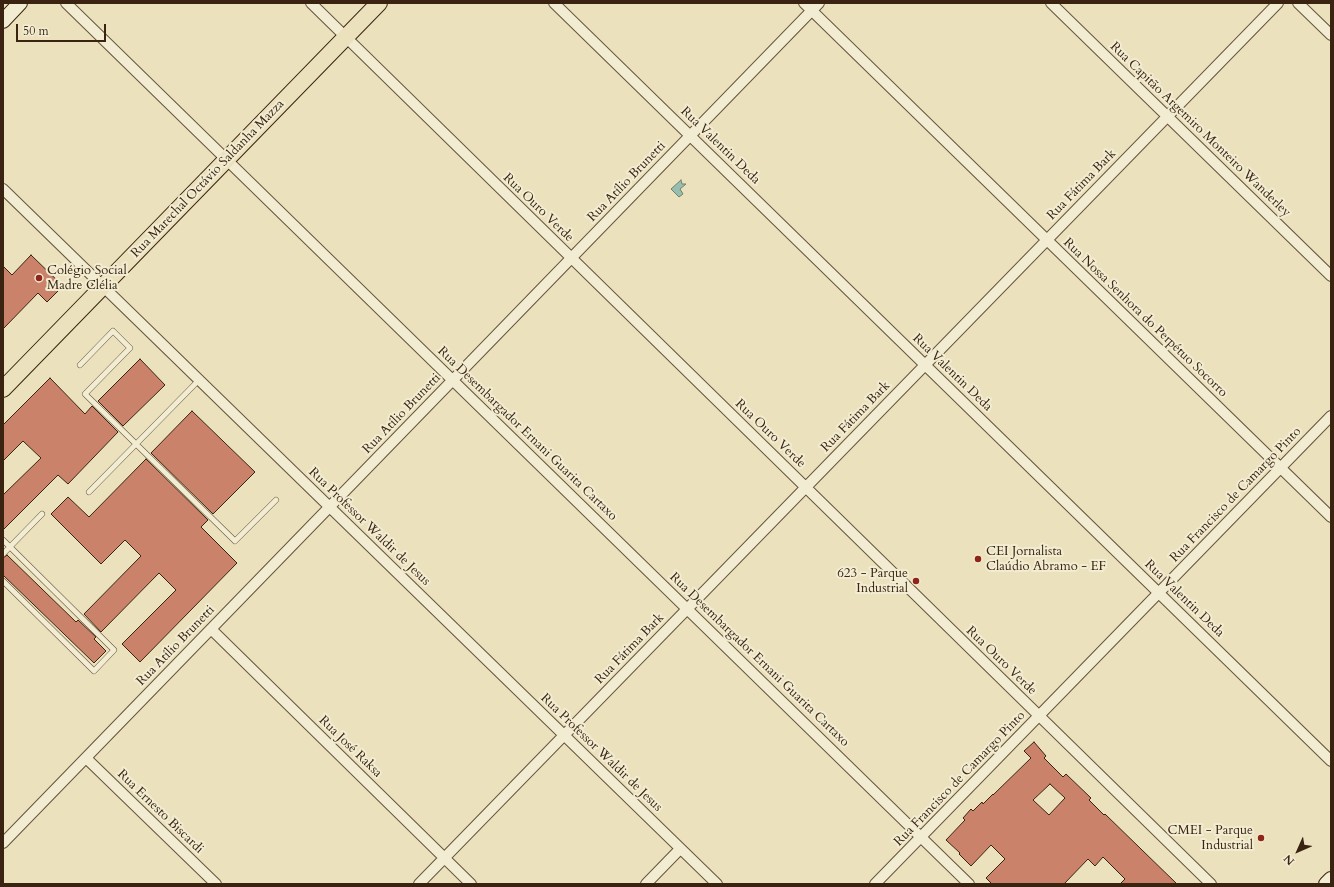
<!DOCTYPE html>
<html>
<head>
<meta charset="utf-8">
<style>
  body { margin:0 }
  #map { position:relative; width:1334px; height:887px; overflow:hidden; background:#ebe1bc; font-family:Cardo,serif }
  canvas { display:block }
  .frame { position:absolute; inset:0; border:4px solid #3a2411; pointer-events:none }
  .north { position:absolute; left:1278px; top:831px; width:40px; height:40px; -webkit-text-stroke:3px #f2ecd3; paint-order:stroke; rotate:225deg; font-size:11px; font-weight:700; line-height:16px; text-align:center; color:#3a2411 }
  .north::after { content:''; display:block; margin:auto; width:14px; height:18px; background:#3a2411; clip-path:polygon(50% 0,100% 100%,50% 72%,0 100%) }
  .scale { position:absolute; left:16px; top:24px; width:90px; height:18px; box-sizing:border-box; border:2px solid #3a2411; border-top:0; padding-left:5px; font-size:12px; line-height:14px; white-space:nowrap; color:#3a2411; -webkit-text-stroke:3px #f2ecd3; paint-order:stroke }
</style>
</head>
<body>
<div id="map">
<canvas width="1334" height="887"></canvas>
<div class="frame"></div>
<div class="north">N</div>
<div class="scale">50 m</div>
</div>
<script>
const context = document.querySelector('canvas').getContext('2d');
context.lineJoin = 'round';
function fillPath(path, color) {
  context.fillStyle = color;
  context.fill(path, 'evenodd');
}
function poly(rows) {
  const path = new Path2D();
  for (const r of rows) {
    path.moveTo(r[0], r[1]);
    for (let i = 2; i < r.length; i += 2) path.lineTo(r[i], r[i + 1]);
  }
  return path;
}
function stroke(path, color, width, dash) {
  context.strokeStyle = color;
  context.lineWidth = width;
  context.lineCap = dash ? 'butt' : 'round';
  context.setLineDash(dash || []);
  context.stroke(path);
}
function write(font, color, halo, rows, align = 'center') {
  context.font = font + ' Cardo,serif';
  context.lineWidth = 4;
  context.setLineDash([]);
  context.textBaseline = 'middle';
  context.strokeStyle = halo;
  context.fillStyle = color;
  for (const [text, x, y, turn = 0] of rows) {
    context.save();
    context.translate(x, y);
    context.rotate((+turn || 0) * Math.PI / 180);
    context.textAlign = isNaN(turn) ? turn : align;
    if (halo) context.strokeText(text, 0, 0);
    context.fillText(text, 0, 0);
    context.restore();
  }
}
const water = poly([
  [681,180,682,184,686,184,680,189,683,194,679,197,671,189,681,180]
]);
const building = poly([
  [31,255,63,286,47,302,38,293,3,329,3,266,12,275,31,255],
  [140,359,165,385,123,426,98,401,140,359],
  [50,378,85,414,92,406,118,432,68,484,58,475,3,530,3,495,41,458,23,441,3,461,3,425,50,378],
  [192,411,255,472,213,514,151,453,192,411],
  [146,459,208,520,201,527,237,563,140,662,122,644,176,590,159,573,101,632,84,614,141,556,125,540,101,564,51,514,68,497,89,517,146,459],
  [7,555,76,622,78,620,96,637,94,639,106,651,94,663,3,575,3,558,7,555],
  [1034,742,1046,756,1044,758,1063,777,1066,774,1091,798,1089,800,1104,815,1105,814,1177,884,1120,884,1125,879,1103,857,1095,866,1088,859,1064,884,992,884,986,878,1005,859,991,845,971,866,959,854,960,853,946,840,965,820,963,818,971,809,973,811,982,802,983,804,993,794,993,795,1031,758,1024,751,1034,742],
  [1050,784,1065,798,1049,815,1033,800,1050,784]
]);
const lane = poly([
  [80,365,113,331,130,348,85,394,235,541,276,500],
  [89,492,199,380],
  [3,540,114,650,94,671,3,581],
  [3,554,42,514]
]);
const street = poly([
  [66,3,969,884],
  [311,3,1211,884],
  [554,3,1331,761],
  [804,3,1331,517],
  [1051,3,1331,276],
  [1298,3,1331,35],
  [3,189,717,884],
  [211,629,471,884],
  [86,758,216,884],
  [3,843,819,3],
  [419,884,1278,3],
  [646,884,680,849],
  [875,884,1331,416]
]);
const secondary = poly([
  [3,21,20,3],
  [1326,884,1331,879]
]);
const primary = poly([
  [3,389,379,3]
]);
const markers = [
  [39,278,4,"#8f2418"],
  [978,559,4,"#8f2418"],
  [916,581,4,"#8f2418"],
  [1261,838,4,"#8f2418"]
];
const streetNames = [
  ["Rua Capitão Argemiro Monteiro Wanderley",1200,130,44],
  ["Rua Valentin Deda",720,146,44],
  ["Rua Marechal Octávio Saldanha Mazza",208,179,-46],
  ["Rua Atílio Brunetti",627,182,-46],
  ["Rua Fátima Bark",1082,185,-46],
  ["Rua Ouro Verde",538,208,44],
  ["Rua Nossa Senhora do Perpétuo Socorro",1145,318,44],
  ["Rua Valentin Deda",952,373,44],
  ["Rua Atílio Brunetti",402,414,-46],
  ["Rua Fátima Bark",856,417,-46],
  ["Rua Desembargador Ernani Guarita Cartaxo",527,434,44],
  ["Rua Ouro Verde",770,434,44],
  ["Rua Francisco de Camargo Pinto",1236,495,-46],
  ["Rua Professor Waldir de Jesus",369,527,44],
  ["Rua Valentin Deda",1184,599,44],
  ["Rua Atílio Brunetti",176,646,-46],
  ["Rua Fátima Bark",630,649,-46],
  ["Rua Desembargador Ernani Guarita Cartaxo",759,660,44],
  ["Rua Ouro Verde",1001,661,44],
  ["Rua José Raksa",350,747,44],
  ["Rua Professor Waldir de Jesus",601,753,44],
  ["Rua Francisco de Camargo Pinto",960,779,-46],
  ["Rua Ernesto Biscardi",160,812,44]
];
const poiNames = [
  ["Colégio Social",47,271],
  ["Madre Clélia",47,286],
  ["CEI Jornalista",986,552],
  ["Claúdio Abramo - EF",986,567],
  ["623 - Parque",908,574,"right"],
  ["Industrial",908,589,"right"],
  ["CMEI - Parque",1253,831,"right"],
  ["Industrial",1253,846,"right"]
];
fillPath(water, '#98beaf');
stroke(water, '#728070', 1);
fillPath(building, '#cb826a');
stroke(building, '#3a2411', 1);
stroke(lane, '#66533c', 6);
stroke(street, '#66533c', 12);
stroke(secondary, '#3a2411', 16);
stroke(primary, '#3a2411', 18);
stroke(lane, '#f2ecd3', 5);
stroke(street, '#f2ecd3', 10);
stroke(secondary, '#f2ecd3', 14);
stroke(primary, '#ebe1bc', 16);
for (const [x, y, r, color] of markers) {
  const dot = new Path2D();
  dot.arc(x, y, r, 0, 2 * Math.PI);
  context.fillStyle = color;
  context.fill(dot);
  stroke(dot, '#f2ecd3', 1.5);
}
write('13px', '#3a2411', '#f2ecd3', streetNames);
write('13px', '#3a2411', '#f2ecd3', poiNames, 'left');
</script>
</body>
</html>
